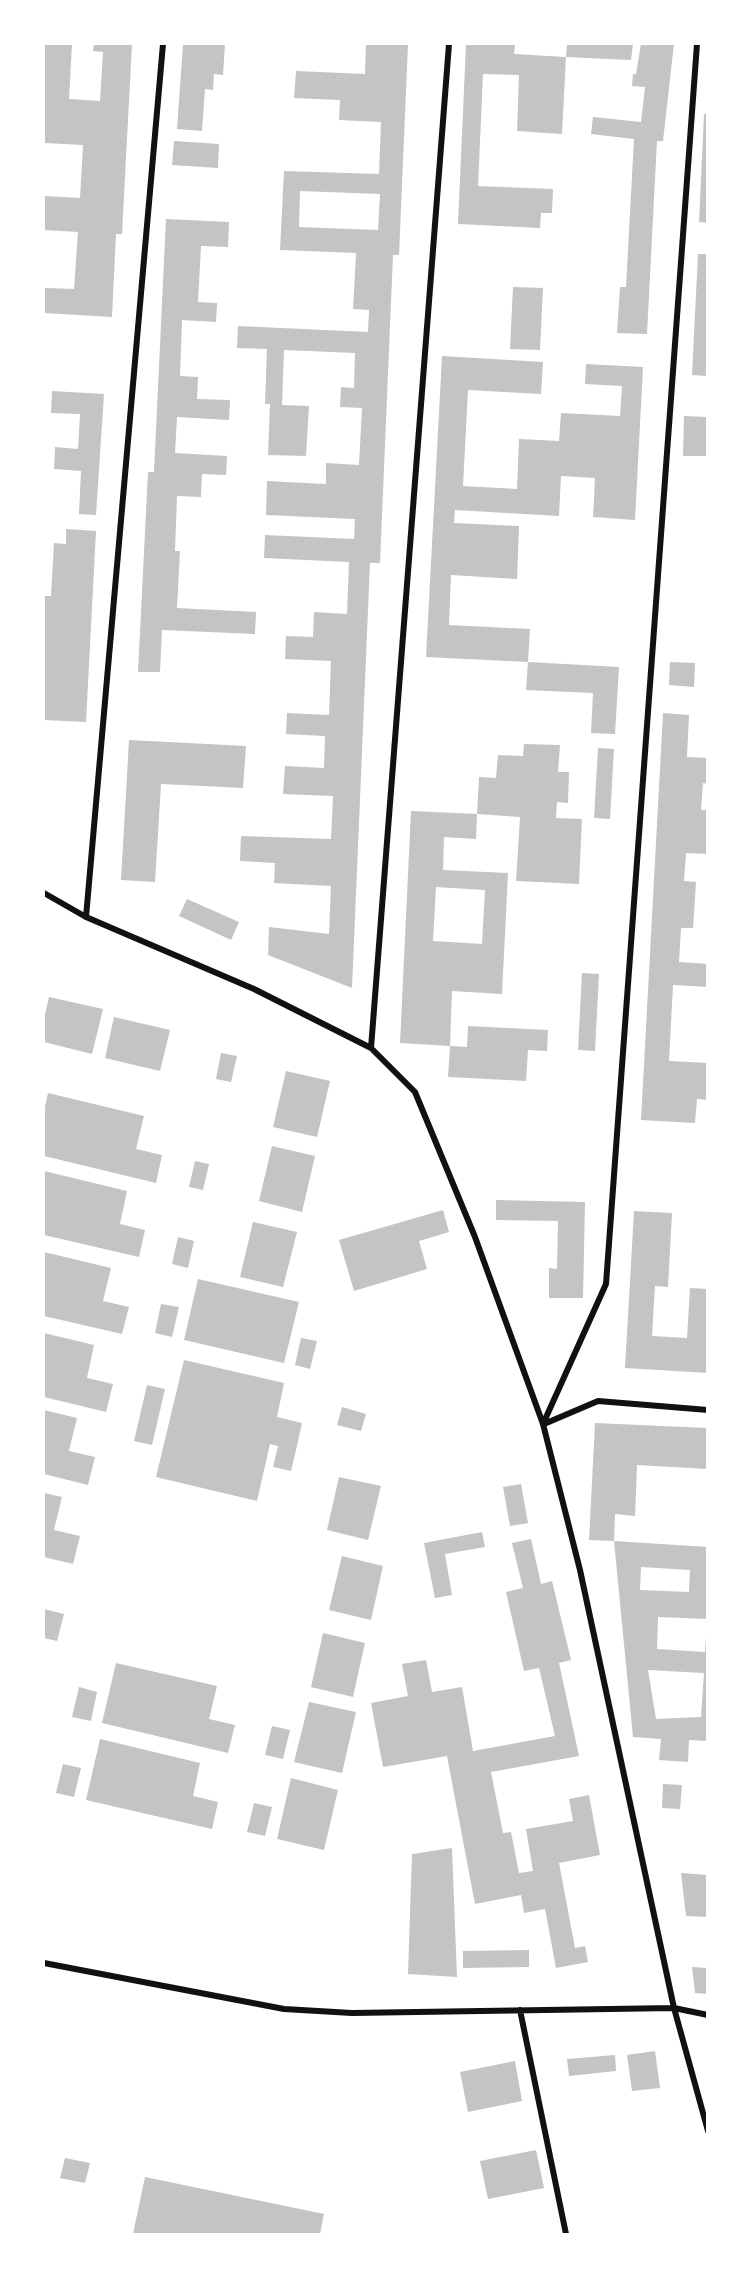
<!DOCTYPE html>
<html>
<head>
<meta charset="utf-8">
<style>
  body { margin:0 }
  #map { position:relative; width:751px; height:2278px; overflow:hidden; background:#fff; font-family:"Libre Baskerville",serif }
  canvas { display:block }
  .frame { position:absolute; inset:0; border:45px solid #fff; pointer-events:none }
</style>
</head>
<body>
<div id="map">
<canvas width="751" height="2278"></canvas>
<div class="frame"></div>
</div>
<script>
const context = document.querySelector('canvas').getContext('2d');
context.lineJoin = 'round';
function fillPath(path, color) {
  context.fillStyle = color;
  context.fill(path, 'evenodd');
}
function poly(rows) {
  const path = new Path2D();
  for (const r of rows) {
    path.moveTo(r[0], r[1]);
    for (let i = 2; i < r.length; i += 2) path.lineTo(r[i], r[i + 1]);
  }
  return path;
}
function stroke(path, color, width, dash) {
  context.strokeStyle = color;
  context.lineWidth = width;
  context.lineCap = dash ? 'butt' : 'round';
  context.setLineDash(dash || []);
  context.stroke(path);
}
const building = poly([
  [44,44,72,44,69,99,100,101,103,52,93,51,94,44,132,44,122,234,116,234,112,317,44,313,44,288,74,289,78,232,44,230,44,196,80,198,83,145,44,143],
  [183,44,225,44,223,75,214,74,213,90,205,89,202,131,177,129],
  [366,44,408,44,399,255,393,255,380,563,370,563,352,988,268,955,269,927,329,934,331,886,274,883,275,863,240,861,241,836,331,839,333,796,283,794,285,766,324,768,325,736,286,734,287,713,329,715,331,661,285,659,286,636,313,637,314,612,347,614,349,562,264,558,265,535,354,539,355,519,266,515,267,481,326,484,326,463,359,465,362,408,340,407,341,387,354,388,355,353,284,350,282,405,309,406,306,456,268,455,270,404,265,404,267,349,237,348,238,326,368,332,369,310,353,309,356,253,280,250,284,171,379,174,381,122,339,120,340,100,294,98,296,71,365,74],
  [300,191,380,194,378,230,299,227],
  [466,44,515,44,514,54,566,57,562,134,517,131,519,75,483,74,478,186,553,189,552,213,541,213,540,228,458,224],
  [567,44,633,44,631,60,566,57],
  [641,44,674,44,663,141,657,141,647,334,617,333,620,287,626,287,634,139,591,134,593,117,641,122,645,87,632,86,633,74,636,74],
  [704,114,708,114,708,223,699,222],
  [174,141,219,144,218,168,172,165],
  [166,219,229,222,228,247,201,246,198,302,217,303,216,322,182,320,180,376,198,377,197,399,230,400,229,420,177,417,175,453,227,456,226,475,202,474,201,497,177,496,175,551,180,551,177,608,256,612,255,634,162,630,160,672,138,672,148,472,154,472],
  [698,254,708,254,708,376,692,375],
  [513,287,543,288,540,350,510,349],
  [442,356,543,362,541,394,468,390,463,486,517,489,519,439,559,441,561,413,620,416,622,386,585,384,586,364,643,367,635,520,593,517,595,478,561,476,559,516,455,510,454,523,519,526,517,579,451,575,449,625,530,629,528,662,426,657],
  [52,391,104,394,96,515,79,514,81,471,54,469,55,447,78,449,80,414,51,413],
  [684,416,707,417,708,456,683,456],
  [66,529,96,531,86,722,44,720,44,596,51,596,54,543,66,544],
  [528,662,619,667,615,734,591,733,593,693,526,690],
  [670,662,695,663,694,687,669,685],
  [663,713,689,715,687,757,708,758,708,784,703,783,701,810,708,810,708,854,686,853,684,881,696,882,693,928,681,928,679,962,708,964,708,987,673,985,669,1061,708,1063,708,1100,697,1099,695,1123,641,1120],
  [129,740,246,746,243,788,161,784,155,882,121,880],
  [524,744,560,745,558,772,569,772,568,803,557,802,556,818,582,819,579,884,516,881,520,817,477,814,479,777,496,778,498,755,523,756],
  [598,748,614,749,610,819,594,818],
  [411,811,477,814,476,839,444,837,443,870,508,873,502,994,452,991,450,1046,400,1043],
  [436,887,485,890,482,944,433,941],
  [187,899,239,922,231,940,179,916],
  [582,973,599,974,595,1051,578,1050],
  [49,997,103,1009,92,1054,44,1042,44,1019],
  [114,1017,170,1030,160,1071,105,1058],
  [468,1026,548,1030,547,1051,528,1050,526,1081,448,1077,450,1046,467,1047],
  [221,1053,237,1056,231,1082,216,1079],
  [286,1071,330,1081,317,1137,273,1127],
  [48,1093,144,1116,136,1149,162,1155,156,1183,44,1156,44,1111],
  [272,1146,315,1156,302,1212,259,1201],
  [195,1161,209,1164,203,1190,189,1187],
  [44,1171,127,1191,120,1224,145,1230,139,1257,44,1235],
  [496,1200,585,1202,583,1298,549,1298,549,1268,557,1269,558,1221,496,1220],
  [443,1210,449,1232,419,1241,427,1269,354,1291,339,1240],
  [634,1211,672,1213,668,1287,655,1286,652,1336,687,1338,690,1288,708,1289,708,1373,625,1368],
  [253,1222,297,1232,283,1287,240,1277],
  [178,1237,194,1241,188,1268,172,1264],
  [44,1252,111,1268,103,1301,129,1307,122,1334,44,1316],
  [198,1279,299,1302,284,1363,184,1340],
  [161,1304,179,1307,172,1337,155,1333],
  [44,1333,94,1345,87,1378,113,1384,106,1412,44,1397],
  [301,1338,317,1341,310,1369,295,1365],
  [184,1360,284,1383,277,1417,302,1423,296,1450,291,1471,273,1467,278,1446,270,1444,257,1501,156,1477],
  [147,1385,165,1389,152,1445,134,1441],
  [342,1407,366,1414,361,1431,337,1425],
  [44,1410,77,1418,69,1451,95,1457,88,1485,44,1474],
  [595,1423,708,1428,708,1469,637,1465,635,1516,615,1514,614,1541,589,1540],
  [339,1477,381,1486,368,1540,327,1530],
  [521,1484,528,1523,510,1526,503,1487],
  [44,1493,62,1497,54,1530,80,1536,73,1564,44,1557],
  [482,1532,485,1547,445,1554,452,1595,435,1598,424,1543],
  [531,1539,541,1584,552,1581,571,1660,559,1663,579,1756,491,1772,503,1833,511,1832,519,1873,533,1871,526,1829,573,1821,569,1799,589,1795,600,1855,559,1863,575,1948,585,1946,588,1962,556,1968,545,1909,524,1913,521,1895,475,1904,447,1756,383,1767,371,1703,408,1696,402,1664,426,1660,432,1692,462,1687,473,1751,555,1736,539,1668,524,1671,506,1592,523,1588,512,1543],
  [614,1541,708,1547,708,1619,658,1617,657,1649,705,1652,706,1636,708,1636,708,1741,689,1740,688,1762,659,1760,661,1739,633,1737],
  [641,1567,690,1570,689,1592,640,1590],
  [648,1670,704,1673,701,1717,656,1719],
  [342,1556,383,1566,371,1620,329,1610],
  [44,1609,64,1614,57,1641,44,1638],
  [323,1633,365,1643,353,1697,311,1687],
  [116,1663,217,1686,209,1719,235,1725,228,1753,102,1723],
  [79,1687,97,1692,91,1721,72,1717],
  [309,1702,356,1712,342,1773,294,1762],
  [272,1726,290,1730,283,1759,265,1755],
  [100,1739,200,1763,193,1796,218,1802,212,1829,86,1800],
  [63,1764,81,1768,74,1797,56,1793],
  [291,1778,338,1790,324,1850,277,1839],
  [663,1784,682,1785,680,1809,662,1808],
  [254,1803,272,1807,265,1836,247,1832],
  [452,1848,457,1977,408,1974,412,1854],
  [681,1873,708,1875,708,1917,686,1916],
  [529,1950,529,1967,463,1968,463,1951],
  [692,1967,708,1968,708,1994,695,1993],
  [655,2051,660,2088,632,2091,627,2055],
  [615,2055,616,2071,569,2076,567,2059],
  [515,2061,522,2101,468,2112,460,2072],
  [536,2150,544,2188,488,2199,480,2161],
  [65,2158,90,2163,85,2183,60,2178],
  [145,2177,324,2214,320,2234,133,2234]
]);
const minor = poly([
  [44,893,86,917,254,989,371,1048,415,1092,475,1237,543,1424,580,1570,674,2008,708,2131],
  [86,917,163,44],
  [371,1048,449,44],
  [543,1424,606,1284,697,44],
  [544,1424,598,1401,708,1410],
  [44,1963,284,2009,352,2013,674,2008,708,2015],
  [520,2010,566,2234]
]);
fillPath(building, '#c4c4c4');
stroke(minor, '#111', 6);
</script>
</body>
</html>
